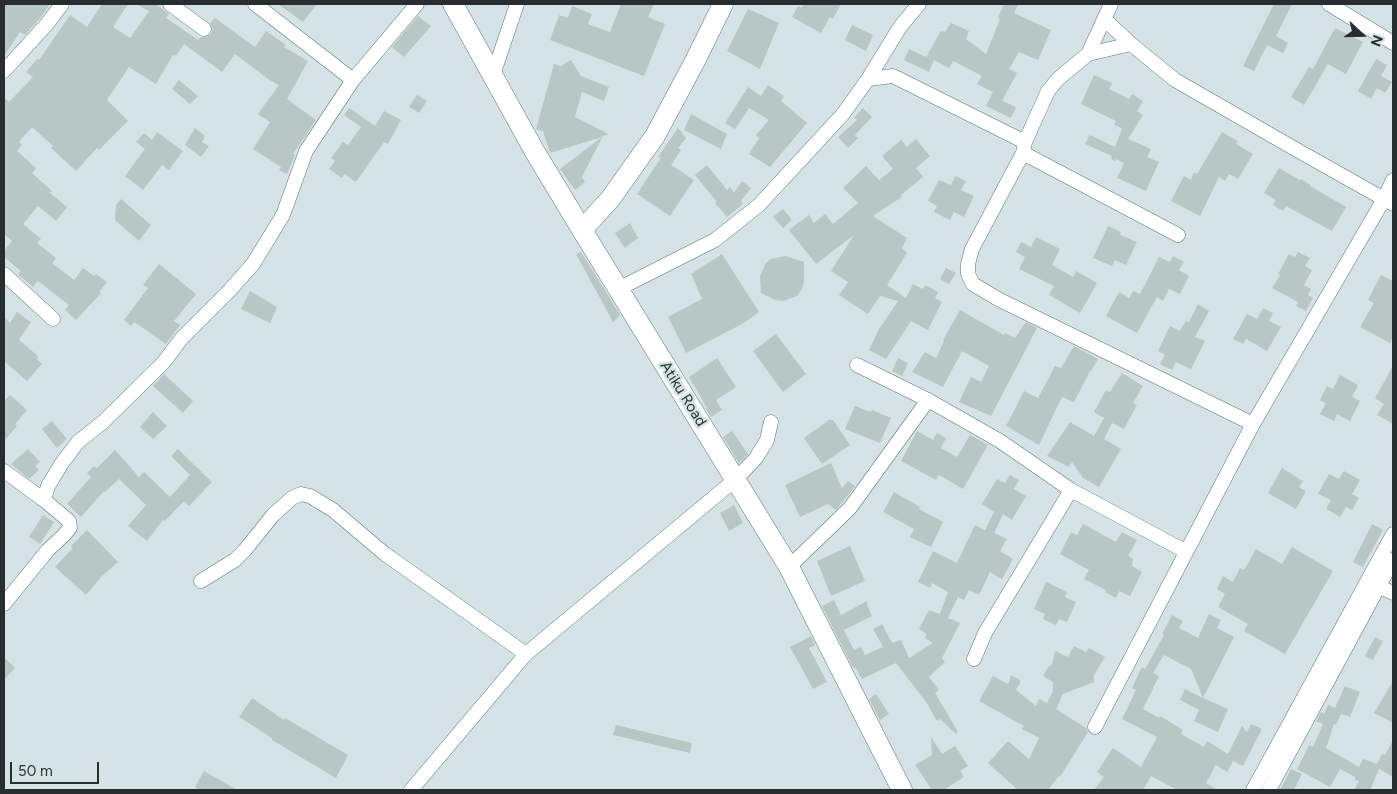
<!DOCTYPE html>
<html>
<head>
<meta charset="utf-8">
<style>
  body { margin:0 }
  #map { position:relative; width:1397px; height:794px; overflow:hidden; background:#d4e4e6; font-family:Figtree,sans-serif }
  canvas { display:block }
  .frame { position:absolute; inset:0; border:5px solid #282e2f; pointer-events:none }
  .north { position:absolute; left:1337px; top:10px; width:50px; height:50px; -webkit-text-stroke:4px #d4e4e6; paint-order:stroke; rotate:111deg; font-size:14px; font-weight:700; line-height:20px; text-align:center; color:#282e2f }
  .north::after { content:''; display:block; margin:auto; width:18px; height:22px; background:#282e2f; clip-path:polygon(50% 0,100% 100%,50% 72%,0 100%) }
  .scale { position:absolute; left:10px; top:762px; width:89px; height:22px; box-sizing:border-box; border:2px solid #282e2f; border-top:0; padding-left:6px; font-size:15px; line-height:18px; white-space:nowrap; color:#282e2f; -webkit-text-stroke:4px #d4e4e6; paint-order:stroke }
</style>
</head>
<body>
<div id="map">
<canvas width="1397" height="794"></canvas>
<div class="frame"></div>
<div class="north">N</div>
<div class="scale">50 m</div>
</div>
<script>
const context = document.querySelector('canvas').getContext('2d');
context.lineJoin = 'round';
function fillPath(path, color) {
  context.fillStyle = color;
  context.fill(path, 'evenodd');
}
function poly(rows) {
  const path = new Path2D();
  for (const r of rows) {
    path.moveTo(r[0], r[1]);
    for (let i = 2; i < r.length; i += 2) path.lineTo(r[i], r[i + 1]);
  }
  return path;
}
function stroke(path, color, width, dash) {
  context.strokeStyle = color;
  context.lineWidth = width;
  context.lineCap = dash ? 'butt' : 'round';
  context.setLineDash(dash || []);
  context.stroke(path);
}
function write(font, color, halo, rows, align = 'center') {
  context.font = font + ' Figtree,sans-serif';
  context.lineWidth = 5;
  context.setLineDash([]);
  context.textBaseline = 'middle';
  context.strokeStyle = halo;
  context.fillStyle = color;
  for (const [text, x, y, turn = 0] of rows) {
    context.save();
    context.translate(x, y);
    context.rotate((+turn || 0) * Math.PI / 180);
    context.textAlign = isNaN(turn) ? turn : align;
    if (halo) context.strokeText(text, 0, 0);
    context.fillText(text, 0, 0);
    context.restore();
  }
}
const building = poly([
  [4,4,50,4,40,18,25,35,20,32,4,56],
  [102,4,128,4,113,27,130,38,149,11,136,4,156,4,169,14,166,18,198,40,201,37,207,37,211,34,213,29,210,23,215,18,255,47,266,31,286,45,284,47,308,61,287,99,316,120,293,154,295,155,287,174,279,170,281,167,253,149,270,122,258,114,279,85,268,79,235,54,222,72,184,44,176,56,173,55,156,84,129,67,107,100,128,121,99,150,97,148,76,171,51,148,53,146,32,127,19,142,22,145,17,151,36,168,32,173,52,191,50,193,67,207,56,221,38,206,23,224,41,239,37,243,56,258,52,263,74,280,83,268,94,276,96,274,107,282,99,292,101,293,76,320,65,310,69,305,38,281,33,287,18,274,21,271,4,257,4,251,12,241,4,234,4,97,9,102,33,77,26,72,37,59,39,60,70,15,87,27],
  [278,4,317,4,303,22],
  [621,4,654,4,648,17,665,24,644,76,550,40,559,15,568,18,572,6,592,14,588,24,610,32],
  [804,4,841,4,833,19,830,17,821,33,792,17,798,6,801,8],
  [1004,4,1018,4,1014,13,1051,30,1038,60,1019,52,1009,69,1017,73,1002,101,1016,107,1011,118,986,106,993,92,977,84,982,76,967,68,953,61,949,68,934,60,929,72,904,60,909,49,926,57,941,31,945,32,951,23,969,31,966,39,986,54,1000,19,998,18],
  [1274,4,1292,4,1276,36,1288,43,1283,53,1267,45,1254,71,1243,66],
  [748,9,779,23,760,69,727,51],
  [418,16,431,26,404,57,392,47],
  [852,25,873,35,866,51,845,40],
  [1335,28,1363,42,1346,74,1328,64,1304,105,1291,97,1309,67,1313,69],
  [1376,59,1387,65,1381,76,1392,82,1385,93,1377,88,1371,99,1358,91],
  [571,60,581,76,609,87,604,101,582,92,575,117,609,134,603,136,582,177,585,182,575,190,560,169,602,137,550,153,543,131,536,129,554,64,561,66],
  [1094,75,1112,83,1109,89,1129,99,1132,94,1143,101,1137,111,1143,115,1128,139,1151,149,1147,157,1159,162,1146,191,1117,178,1124,163,1116,159,1115,161,1111,159,1112,156,1085,144,1090,135,1115,147,1122,129,1114,124,1116,121,1081,104],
  [179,80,198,96,190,104,172,89],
  [768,85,784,96,781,101,807,123,770,167,749,154,759,138,756,135,769,120,749,108,735,129,725,123,748,87,761,96],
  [417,95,427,101,419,113,409,107],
  [349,108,375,126,384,111,401,120,388,144,384,142,356,182,344,174,342,178,329,169,335,161,331,158,343,142,348,145,361,127,344,115],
  [863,108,872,117,855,135,858,138,848,148,838,137,857,120,854,118],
  [691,114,727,134,721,149,684,130],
  [195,128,205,136,202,142,209,146,201,157,185,145],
  [678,128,686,138,678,148,681,150,671,165,694,180,670,216,637,194,661,158,658,157],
  [157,132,183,151,169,170,162,165,143,190,125,176,145,149,136,142,144,133,152,140],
  [1222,132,1238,141,1236,144,1253,154,1238,179,1229,174,1225,181,1219,177,1200,216,1171,201,1184,176,1191,180,1194,172,1197,174],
  [916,139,930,156,916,168,923,177,901,195,902,197,873,216,907,238,902,248,907,253,887,285,906,298,913,284,923,289,925,285,938,292,935,298,942,302,928,330,911,321,886,359,869,350,879,329,898,301,880,296,868,314,839,295,848,282,831,271,854,235,816,264,789,230,809,215,814,223,825,214,833,224,858,203,843,188,866,166,879,180,893,169,882,156,901,140,907,147],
  [707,165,727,190,730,187,734,193,742,181,751,188,741,201,743,204,727,217,715,203,717,202,695,175],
  [1279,168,1300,180,1301,179,1311,185,1310,186,1346,207,1332,231,1286,206,1283,211,1273,205,1276,200,1264,193],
  [955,176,966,181,961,190,974,196,964,217,954,212,950,220,934,212,937,206,928,201,939,180,951,185],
  [121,199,151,225,139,241,115,220,116,205],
  [783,209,792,220,783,228,773,217],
  [630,223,638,238,625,248,615,233],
  [1108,226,1121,232,1120,235,1137,242,1126,265,1115,260,1112,266,1093,258],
  [1036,237,1060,249,1052,265,1073,277,1076,271,1097,283,1080,313,1049,295,1054,286,1019,269,1025,257,1016,252,1021,242,1031,247],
  [581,252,620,315,613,322,576,254],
  [1298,252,1310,258,1305,266,1312,270,1304,285,1311,289,1308,295,1313,298,1306,311,1296,306,1298,302,1272,288,1280,275,1278,274,1289,254,1295,257],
  [722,254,759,312,744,323,686,353,668,317,702,299,691,274],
  [785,256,804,262,804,282,802,289,797,296,783,301,775,300,761,293,760,276,766,263,771,259],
  [1173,256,1184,262,1179,270,1189,276,1180,294,1169,289,1163,301,1157,297,1137,333,1106,316,1119,292,1129,298,1133,291,1140,294,1159,257,1170,262],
  [159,264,196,294,174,321,180,325,166,344,134,322,131,326,124,320,148,288,143,285],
  [946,268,956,273,949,284,940,279],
  [1381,275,1393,281,1393,337,1390,343,1360,327,1374,303,1368,300],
  [250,291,277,307,270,323,241,309],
  [1198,304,1209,311,1195,337,1205,341,1191,369,1176,362,1172,370,1160,364,1165,355,1158,351,1170,326,1180,331,1186,321,1189,322],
  [1263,308,1273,313,1269,321,1281,327,1267,351,1246,339,1243,344,1233,339,1247,314,1257,319],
  [960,310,1004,335,1005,333,1015,338,1026,322,1037,328,991,416,959,402,971,377,981,382,989,366,962,351,943,387,912,372,925,352,936,358,944,341,943,340],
  [17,312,31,322,19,340,38,356,37,359,42,364,27,381,4,361,4,317,10,323],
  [776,334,806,374,783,392,753,351],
  [1074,346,1098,359,1091,371,1090,371,1074,402,1062,397,1039,445,1006,426,1024,391,1038,398,1055,366,1061,368],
  [717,358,736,387,716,400,722,410,711,417,706,409,707,408,689,377],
  [898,358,908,363,902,376,892,371],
  [1393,366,1393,424,1377,415,1384,404,1375,398],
  [1122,373,1143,386,1133,403,1137,405,1124,429,1112,423,1104,439,1121,449,1099,487,1083,478,1072,462,1069,467,1047,456,1070,422,1094,436,1104,418,1094,412,1106,390,1110,392],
  [164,374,193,401,183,413,153,386],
  [1340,375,1358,385,1352,397,1360,401,1350,421,1337,414,1334,421,1320,414,1326,403,1320,400,1327,386,1333,389],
  [10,395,27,410,15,424,17,426,4,441,4,401],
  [855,406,871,412,872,410,891,418,880,443,845,429],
  [153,412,167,426,153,439,140,427],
  [829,420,833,420,850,445,822,464,804,438],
  [52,421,67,439,57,448,42,429],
  [732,431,748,454,739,463,723,437],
  [917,431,933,440,937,433,946,438,941,448,957,457,970,435,988,445,963,489,939,475,936,480,901,461],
  [28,449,40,462,35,466,39,470,29,479,11,464],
  [178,449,212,482,189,506,184,501,165,521,163,520,147,541,128,526,146,505,119,479,105,492,104,491,81,517,67,504,91,477,87,473,94,466,97,468,115,450,139,477,144,472,170,497,190,475,171,456],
  [831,463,842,488,848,481,855,486,836,510,828,504,800,517,785,485],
  [1282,468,1303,481,1299,487,1306,491,1296,509,1268,493],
  [1344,471,1360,480,1352,494,1359,498,1352,510,1346,507,1340,517,1326,509,1331,500,1318,494,1329,474,1339,479],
  [1010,475,1019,480,1014,489,1026,496,1012,520,1003,514,994,533,1007,539,1000,551,1013,559,1002,579,990,572,979,595,969,590,964,600,958,597,948,618,960,623,942,658,945,662,929,677,939,690,935,693,958,732,956,734,940,719,937,721,926,702,896,663,862,679,855,667,853,668,822,606,834,600,841,615,867,601,868,607,872,616,844,630,854,650,861,647,865,655,883,647,873,629,882,624,892,643,901,640,909,658,933,643,925,638,927,634,919,629,929,610,940,614,948,592,932,583,930,588,918,582,933,551,957,563,975,525,985,530,994,512,982,504,997,479,1005,483],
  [894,492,920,507,919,509,943,522,931,547,910,537,914,529,883,512],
  [734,505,743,523,729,531,720,513],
  [43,515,54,522,40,544,29,537],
  [1083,524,1116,542,1122,532,1137,540,1128,556,1133,559,1132,566,1142,572,1130,596,1119,591,1116,598,1105,592,1106,590,1084,579,1089,570,1060,554,1071,532,1077,535],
  [1372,524,1383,530,1363,567,1353,562],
  [87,530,118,562,101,577,86,595,55,567,73,548,71,546],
  [850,546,865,581,831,596,817,561],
  [1292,547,1333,571,1285,654,1244,631,1248,624,1218,607,1225,594,1217,589,1223,576,1233,582,1240,568,1244,570,1256,549,1282,564],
  [1046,582,1067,592,1065,597,1076,602,1067,622,1059,619,1056,625,1043,619,1045,614,1034,609],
  [1209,614,1221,620,1217,628,1234,637,1203,698,1228,709,1218,732,1194,721,1199,710,1180,700,1185,689,1203,698,1191,669,1164,655,1153,673,1159,676,1143,709,1159,718,1160,716,1183,730,1181,734,1204,747,1207,741,1228,754,1242,726,1247,732,1251,724,1262,729,1243,766,1233,761,1227,772,1216,765,1206,783,1218,790,1177,790,1151,776,1143,790,1094,790,1104,777,1097,772,1113,748,1141,767,1157,737,1122,719,1136,690,1132,688,1142,667,1145,669,1164,635,1162,634,1172,615,1183,621,1179,628,1198,638],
  [811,636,815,645,809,648,827,682,813,689,790,647],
  [1375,637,1383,641,1373,660,1365,656],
  [1074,646,1086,652,1089,648,1105,657,1094,675,1094,682,1063,694,1056,709,1086,728,1088,732,1060,777,1059,776,1048,790,1018,790,988,763,1008,741,1029,759,1039,738,1022,729,1024,726,979,701,993,676,1008,684,1011,675,1021,681,1016,690,1036,706,1039,699,1047,703,1053,691,1053,682,1043,676,1048,667,1052,665,1055,651,1068,657],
  [4,657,15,668,4,680],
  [1393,681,1393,723,1374,713],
  [1345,686,1360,692,1350,717,1341,714,1336,725,1334,724,1326,748,1359,767,1363,759,1377,764,1382,754,1385,755,1393,740,1393,777,1379,769,1370,790,1354,790,1359,781,1355,780,1355,777,1340,769,1330,787,1297,769,1309,745,1313,747,1323,724,1316,721,1321,712,1324,714,1328,705,1335,708],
  [876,694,889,714,880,720,869,699],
  [252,698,284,720,285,718,348,755,336,778,272,740,272,738,239,717],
  [616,725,692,743,690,753,613,735],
  [931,737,942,754,955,746,968,766,960,771,964,777,944,790,932,790,915,765,932,755],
  [1291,769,1302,774,1294,790,1280,790],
  [204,771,237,790,200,790,195,787]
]);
const street = poly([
  [170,4,204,29],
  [255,4,353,80],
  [1329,4,1393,43],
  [1104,19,1131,44,1175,80,1304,154,1393,204],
  [1131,44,1088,54,1058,79,1048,91,1025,142,1023,153,972,249,968,264,968,274,973,284,998,299,1253,424],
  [1088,54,1111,4],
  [4,71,47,24,62,4],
  [493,75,517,4],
  [868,79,893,76,1025,142],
  [1023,153,1178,235],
  [4,274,53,319],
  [618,289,715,240,759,205,843,114,868,79,900,27,919,4],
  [857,365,928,400,1000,441,1071,490,1185,551],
  [4,471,44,500],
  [789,567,850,508,928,400],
  [201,581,235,560,245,550,273,515,292,498,301,494,310,496,333,510,385,554,526,654],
  [1371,583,1393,593],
  [4,604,48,550,63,536,70,528,69,521,44,500,48,486,62,463,78,442,103,422,163,363,182,338,230,290,253,264,283,215,306,151,353,80,417,4],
  [974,659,985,633,1071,490],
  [1095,727,1253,424,1384,199,1393,180],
  [411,790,526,654,736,479,756,458,767,440,771,422],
  [1253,790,1393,534],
  [1269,790,1393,560]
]);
const secondary = poly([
  [453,4,535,152,582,230,789,567,902,790],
  [582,230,611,198,655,136,695,61,723,4]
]);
const streetNames = [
  ["Atiku Road",683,394,58]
];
fillPath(building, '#b7c7c3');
stroke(street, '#637273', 15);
stroke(secondary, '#637273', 21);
stroke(street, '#fff', 14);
stroke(secondary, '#fff', 20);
write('15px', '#282e2f', '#d4e4e6', streetNames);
</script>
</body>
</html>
